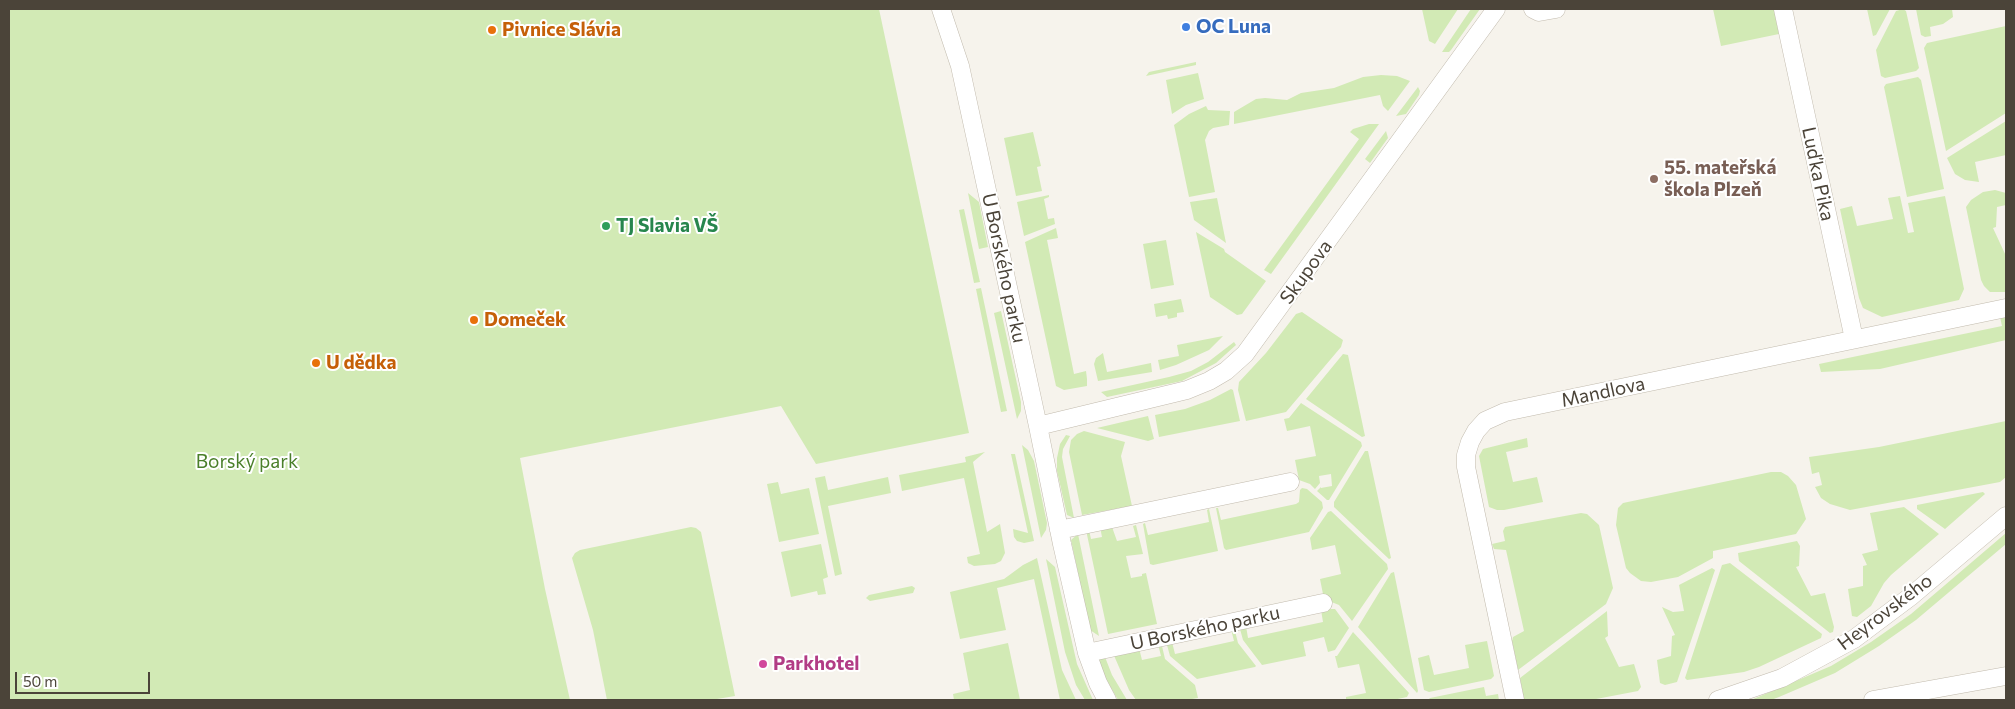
<!DOCTYPE html>
<html>
<head>
<meta charset="utf-8">
<style>
  body { margin:0 }
  #map { position:relative; width:2015px; height:709px; overflow:hidden; background:#f6f3ec; font-family:Commissioner,sans-serif }
  canvas { display:block }
  .frame { position:absolute; inset:0; border:10px solid #4b4439; pointer-events:none }
  .scale { position:absolute; left:15px; top:672px; width:135px; height:22px; box-sizing:border-box; border:2px solid #4b4439; border-top:0; padding-left:6px; font-size:15px; line-height:18px; white-space:nowrap; color:#4b4439; -webkit-text-stroke:4px #fff; paint-order:stroke }
</style>
</head>
<body>
<div id="map">
<canvas width="2015" height="709"></canvas>
<div class="frame"></div>
<div class="scale">50 m</div>
</div>
<script>
const context = document.querySelector('canvas').getContext('2d');
context.lineJoin = 'round';
function fillPath(path, color) {
  context.fillStyle = color;
  context.fill(path, 'evenodd');
}
function poly(rows) {
  const path = new Path2D();
  for (const r of rows) {
    path.moveTo(r[0], r[1]);
    for (let i = 2; i < r.length; i += 2) path.lineTo(r[i], r[i + 1]);
  }
  return path;
}
function stroke(path, color, width, dash) {
  context.strokeStyle = color;
  context.lineWidth = width;
  context.lineCap = dash ? 'butt' : 'round';
  context.setLineDash(dash || []);
  context.stroke(path);
}
function write(font, color, halo, rows, align = 'center') {
  context.font = font + ' Commissioner,sans-serif';
  context.lineWidth = 4;
  context.setLineDash([]);
  context.textBaseline = 'middle';
  context.strokeStyle = halo;
  context.fillStyle = color;
  for (const [text, x, y, turn = 0] of rows) {
    context.save();
    context.translate(x, y);
    context.rotate((+turn || 0) * Math.PI / 180);
    context.textAlign = isNaN(turn) ? turn : align;
    if (halo) context.strokeText(text, 0, 0);
    context.fillText(text, 0, 0);
    context.restore();
  }
}
const green = poly([
  [9,9,879,9,969,433,816,464,781,406,520,458,545,589,570,700,9,700],
  [1422,9,1458,9,1435,44,1429,41],
  [1471,9,1480,9,1451,50,1449,52,1442,52],
  [1713,9,1774,9,1779,34,1721,46],
  [1867,9,1890,9,1876,35,1873,36],
  [1903,9,1906,11,1919,68,1916,71,1885,78,1881,76,1876,50,1896,11],
  [1916,9,1952,9,1953,17,1943,24,1930,27,1931,36,1925,37,1921,35],
  [2006,26,2006,113,1946,151,1924,48,1927,43],
  [1196,62,1196,65,1146,76,1149,72],
  [1198,73,1204,99,1186,105,1172,114,1166,80],
  [1381,75,1397,76,1410,81,1388,111,1383,106,1380,95,1234,124,1234,112,1256,99,1265,98,1287,100,1301,93,1334,88,1363,77],
  [1918,77,1921,80,1944,189,1907,197,1884,87,1886,84],
  [1418,87,1420,91,1419,95,1406,114,1396,116],
  [1206,106,1208,110,1230,111,1229,125,1213,128,1209,131,1205,140,1215,192,1189,197,1174,125,1189,114],
  [2006,121,2006,155,1975,162,1979,182,1965,180,1955,174,1947,158],
  [1369,124,1379,124,1271,274,1264,270,1359,139,1350,132,1353,129],
  [1386,131,1388,138,1370,163,1365,159],
  [1033,132,1041,166,1037,167,1042,191,1016,196,1004,138],
  [1995,190,2006,193,2006,205,1997,207,1996,227,1993,228,2006,256,2006,292,1990,292,1984,286,1981,280,1966,207,1971,200,1983,192],
  [968,193,979,202,988,247,979,249],
  [1049,195,1049,197,1044,199,1048,219,1054,218,1055,224,1024,236,1017,202],
  [1900,196,1908,233,1914,232,1908,203,1945,196,1964,289,1959,300,1882,317,1863,308,1859,298,1840,209,1852,206,1857,226,1893,219,1888,198],
  [1217,198,1226,243,1194,220,1190,202],
  [964,209,980,282,974,283,959,210],
  [1056,228,1058,238,1047,240,1074,374,1086,371,1087,379,1087,386,1064,390,1056,386,1025,242],
  [1196,232,1224,249,1225,252,1266,281,1242,314,1237,315,1210,297],
  [1166,240,1174,285,1151,289,1143,244],
  [981,288,1007,411,1001,412,976,289],
  [1181,299,1184,312,1177,313,1177,317,1168,319,1167,315,1156,317,1154,304],
  [1001,311,1021,402,1021,411,1017,419,994,313],
  [1302,312,1343,340,1341,347,1286,412,1246,421,1238,390,1239,382,1266,353,1296,314],
  [2000,317,2006,317,2006,340,1880,369,1821,372,1819,364,2002,326],
  [1223,336,1209,350,1176,365,1160,370,1158,360,1179,356,1177,345],
  [1234,342,1236,345,1216,363,1182,381,1107,397,1101,392,1169,377,1191,371,1208,362],
  [1103,353,1107,372,1151,363,1152,372,1098,381,1094,364,1096,358],
  [1343,354,1348,355,1365,436,1362,437,1306,399],
  [1231,389,1233,390,1240,421,1159,437,1155,415,1185,409,1210,400],
  [1301,403,1361,442,1362,446,1329,500,1327,500,1317,491,1321,487,1321,488,1332,486,1331,474,1319,476,1320,483,1315,489,1310,484,1299,480,1295,460,1316,456,1310,426,1287,431,1284,419,1289,418],
  [1148,416,1154,439,1148,441,1097,428],
  [2006,421,2006,477,2000,482,1850,510,1830,504,1821,498,1815,487,1822,485,1819,472,1812,474,1809,457,1879,447],
  [1084,431,1125,442,1121,456,1132,506,1082,515,1069,452,1071,440,1077,434],
  [1066,435,1070,436,1063,449,1062,457,1074,518,1067,515,1057,471,1057,458,1060,444],
  [1527,438,1528,447,1506,452,1513,482,1537,477,1543,502,1504,510,1497,510,1489,507,1479,456,1483,449],
  [1022,445,1028,450,1034,461,1047,523,1046,530,1041,538],
  [1365,451,1368,451,1391,558,1389,559,1334,507,1334,502],
  [985,452,973,462,987,532,1000,524,1005,553,1001,561,995,564,974,566,968,563,967,557,980,554,964,478,902,491,899,475,966,462,965,457],
  [1011,454,1015,454,1034,541,1024,543,1017,541,1014,537,1013,529,1028,533],
  [1771,472,1781,472,1788,476,1796,485,1806,519,1796,534,1713,551,1713,558,1678,577,1651,582,1641,581,1630,573,1626,568,1616,525,1618,508,1623,503],
  [825,476,828,490,888,477,891,493,828,506,842,574,835,576,815,478],
  [778,482,781,494,809,488,819,534,779,542,767,484],
  [1302,488,1307,489,1322,502,1323,508,1309,532,1226,550,1224,548,1216,508,1218,508,1221,520,1296,504,1299,502,1300,490],
  [1983,492,1985,494,1945,529,1917,509,1917,505],
  [1904,507,1939,534,1891,575,1884,583,1871,606,1857,617,1852,616,1848,589,1863,586,1863,566,1867,565,1862,554,1878,550,1870,513],
  [1209,509,1218,551,1153,565,1150,564,1143,524,1145,523,1148,535,1209,522,1207,510],
  [1331,511,1387,564,1388,569,1352,621,1339,605,1324,599,1320,579,1341,574,1335,545,1312,550,1310,538,1328,512],
  [1581,513,1587,514,1599,525,1613,588,1606,604,1518,670,1512,641,1513,637,1524,631,1506,550,1494,549,1492,544,1505,541,1503,531,1505,527],
  [1136,525,1143,554,1126,556,1131,578,1142,576,1142,574,1146,573,1157,624,1108,634,1086,530,1089,530,1091,539,1102,537,1100,527,1112,527,1117,541,1136,537,1133,526],
  [691,527,696,528,701,532,735,696,711,700,607,700,593,630,572,558,575,553,580,550],
  [2006,533,2006,544,1916,620,1879,646,1835,673,1779,697,1771,700,1751,700,1831,666,1871,642,1911,614],
  [1078,534,1099,636,1090,630,1071,540],
  [1797,541,1800,546,1799,566,1796,567,1811,596,1825,593,1834,627,1833,632,1830,633,1739,561,1738,553],
  [821,544,828,577,823,579,826,594,818,595,817,591,791,597,781,552],
  [1037,558,1062,670,1076,700,1060,700,1034,579,997,588,1006,630,960,639,950,592,1004,579,1023,565],
  [1046,559,1055,567,1077,664,1093,700,1085,700,1076,685,1065,652],
  [1730,563,1822,634,1821,638,1759,667,1744,672,1687,680,1685,678,1722,565],
  [1712,568,1715,570,1677,682,1665,685,1660,683,1657,660,1671,656,1672,636,1675,635,1662,607,1673,612,1684,611,1679,585],
  [1394,572,1418,691,1417,693,1358,627,1391,573],
  [912,586,915,588,913,593,870,601,866,598,869,595],
  [1331,609,1335,609,1349,628,1335,650,1328,652,1324,637,1303,642,1306,656,1262,665,1243,640,1240,629,1246,626,1248,638,1323,622,1321,610],
  [1607,611,1608,636,1605,638,1619,667,1634,664,1641,687,1638,691,1591,700,1524,700,1520,678],
  [1231,629,1235,631,1238,643,1256,666,1255,667,1197,679,1170,656,1167,645,1172,642,1175,654,1234,641],
  [1353,632,1409,693,1407,697,1393,700,1346,700,1346,697,1366,693,1359,664,1338,668,1335,656,1337,656],
  [1487,641,1494,676,1491,679,1429,692,1424,690,1418,658,1429,655,1434,675,1469,668,1465,645],
  [1008,643,1020,700,954,700,953,694,970,690,963,653],
  [1158,644,1162,646,1165,659,1195,685,1198,698,1186,700,1136,700,1129,690,1112,651,1139,648,1142,660,1161,656],
  [1105,657,1112,675,1127,700,1118,700,1105,677,1098,660],
  [1484,687,1486,696,1498,694,1499,700,1428,700,1430,698]
]);
const street = poly([
  [941,9,960,66,1038,426,1062,544,1087,653,1098,683,1107,700],
  [1533,9,1539,12,1556,9],
  [1783,9,1854,339],
  [1038,426,1187,390,1209,381,1226,371,1245,354,1496,9],
  [1059,530,1290,482],
  [1087,653,1323,603],
  [1515,700,1466,467,1466,455,1470,442,1476,431,1485,421,1505,412,2006,308],
  [1718,700,1782,678,1854,639,1910,597,2006,516],
  [1873,700,2006,676]
]);
const markers = [
  [1186,27,5,"#3f7fe0"],
  [492,30,5,"#e8710a"],
  [1654,179,5,"#8d6e63"],
  [606,226,5,"#2e9e5b"],
  [474,320,5,"#e8710a"],
  [316,363,5,"#e8710a"],
  [763,664,5,"#d1479c"]
];
const shopNames = [
  ["OC Luna",1196,27]
];
const foodNames = [
  ["Pivnice Slávia",502,30],
  ["Domeček",484,320],
  ["U dědka",326,363]
];
const educationNames = [
  ["55. mateřská",1664,168],
  ["škola Plzeň",1664,190]
];
const streetNames = [
  ["Luďka Pika",1818,174,78],
  ["U Borského parku",1004,268,78],
  ["Skupova",1306,272,-54],
  ["Mandlova",1603,392,-12],
  ["Heyrovského",1885,612,-37],
  ["U Borského parku",1205,628,-12]
];
const leisureNames = [
  ["TJ Slavia VŠ",616,226]
];
const parkNames = [
  ["Borský park",247,462]
];
const hotelNames = [
  ["Parkhotel",773,664]
];
fillPath(green, '#d2eab5');
stroke(street, '#c2bbae', 19);
stroke(street, '#fff', 18);
for (const [x, y, r, color] of markers) {
  const dot = new Path2D();
  dot.arc(x, y, r, 0, 2 * Math.PI);
  context.fillStyle = color;
  context.fill(dot);
  stroke(dot, '#fff', 2);
}
write('bold 19px', '#366cbe', '#fff', shopNames, 'left');
write('bold 19px', '#c56008', '#fff', foodNames, 'left');
write('bold 19px', '#785e54', '#fff', educationNames, 'left');
write('19px', '#4b4439', '#fff', streetNames);
write('bold 19px', '#27864d', '#fff', leisureNames, 'left');
write('19px', '#4a7f2a', '#fff', parkNames);
write('bold 19px', '#b23c85', '#fff', hotelNames, 'left');
</script>
</body>
</html>
